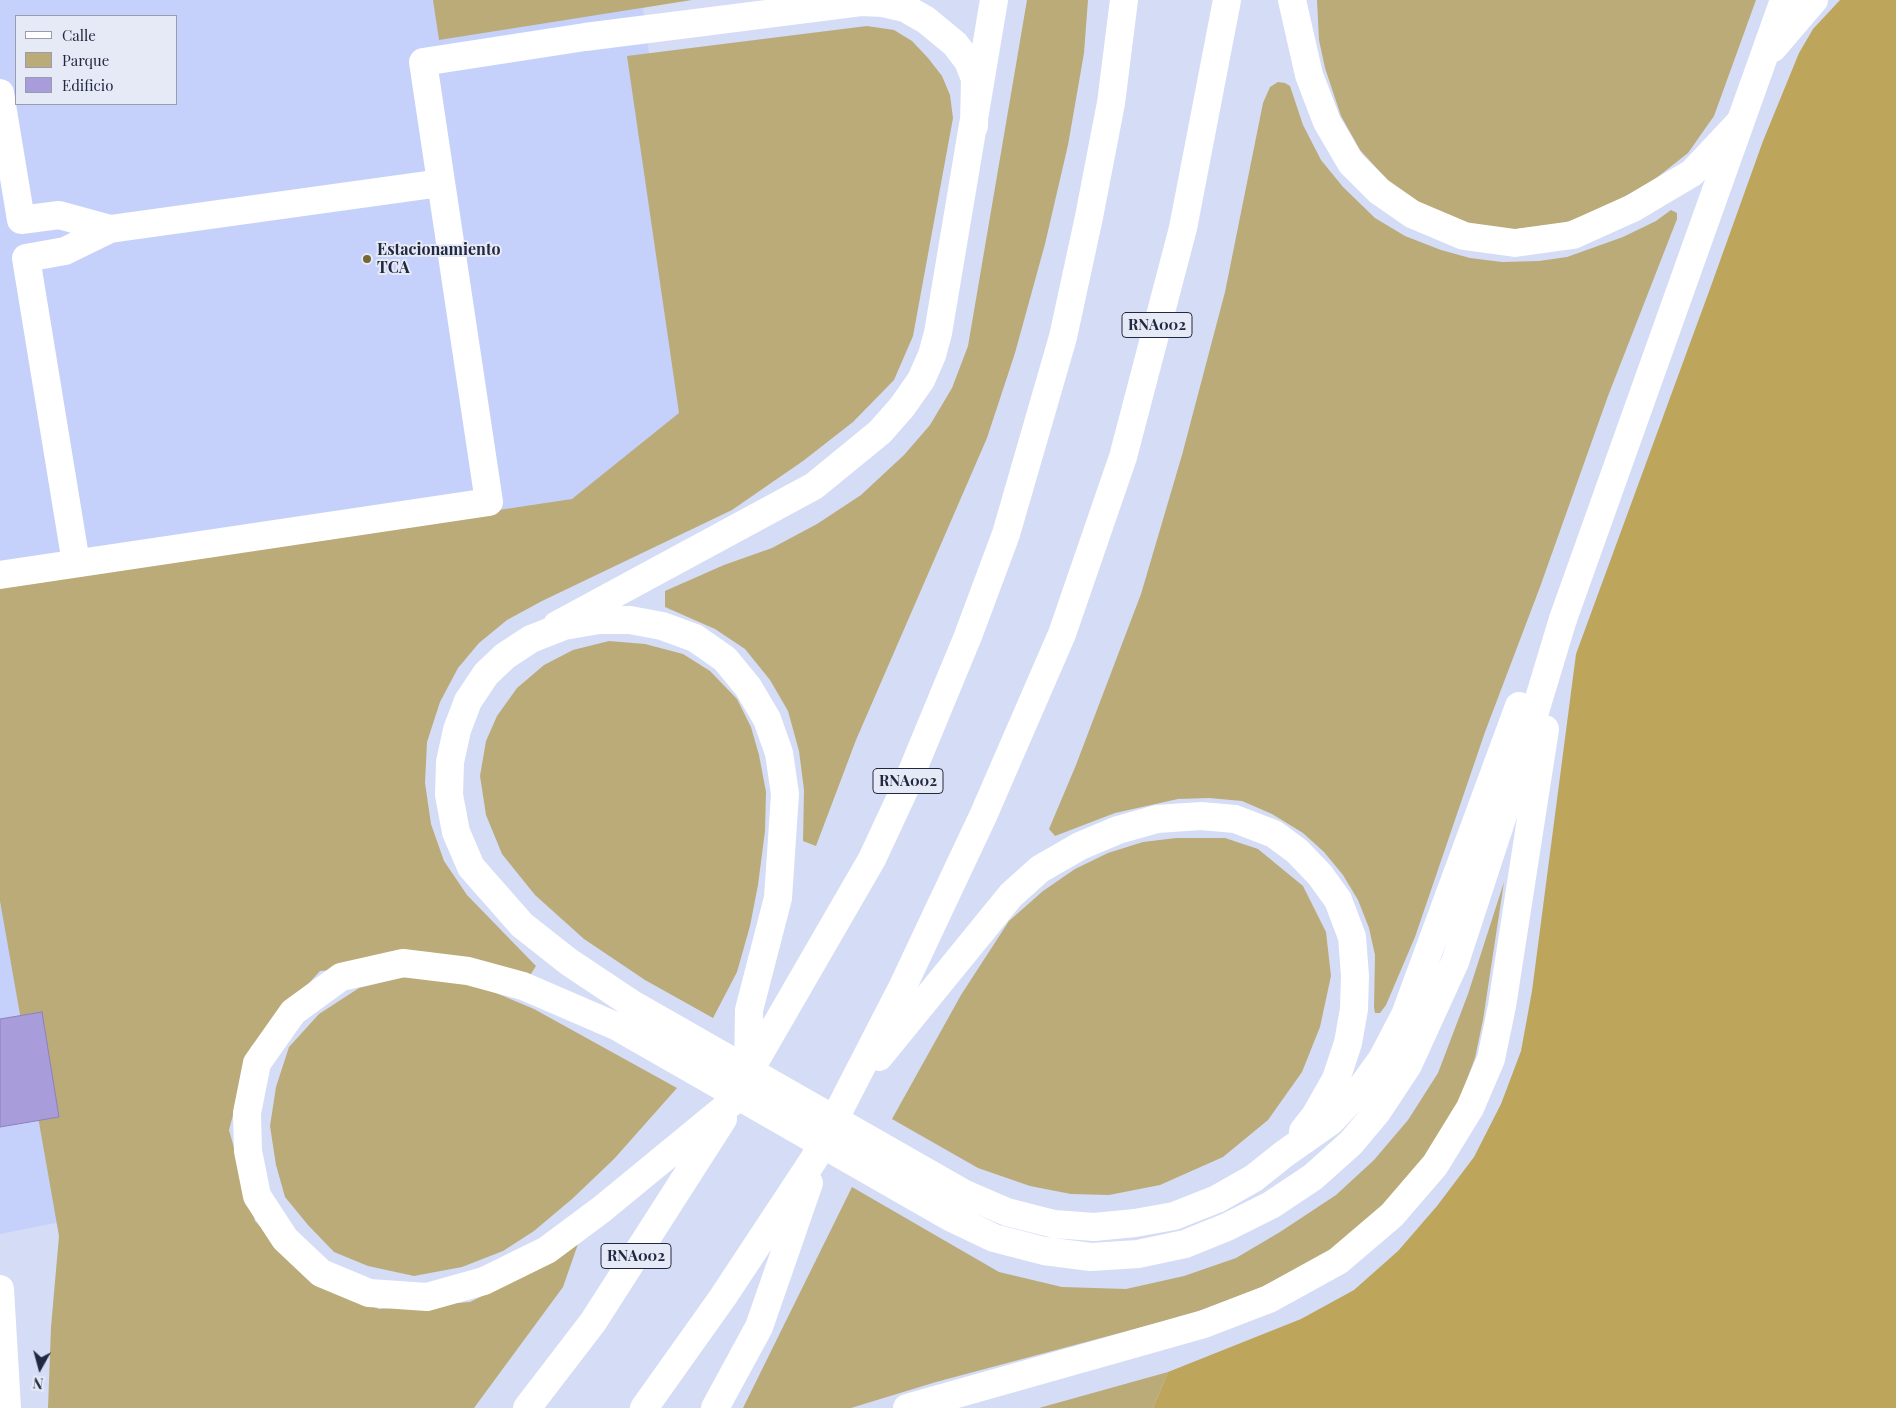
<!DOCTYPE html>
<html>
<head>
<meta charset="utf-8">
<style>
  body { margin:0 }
  #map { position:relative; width:1896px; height:1408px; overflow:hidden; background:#d5dcf6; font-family:"Playfair Display",serif }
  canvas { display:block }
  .legend { position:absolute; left:15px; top:15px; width:162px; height:90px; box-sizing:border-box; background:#e6eaf7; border:1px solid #989cad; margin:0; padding:6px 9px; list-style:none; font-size:15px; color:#22283f }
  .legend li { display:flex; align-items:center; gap:10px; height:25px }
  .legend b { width:25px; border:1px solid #989cad }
  .north { position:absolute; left:15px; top:1343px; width:50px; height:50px; -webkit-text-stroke:4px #e6eaf7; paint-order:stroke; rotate:187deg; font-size:14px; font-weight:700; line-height:20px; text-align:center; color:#22283f }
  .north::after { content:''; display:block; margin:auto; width:18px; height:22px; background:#22283f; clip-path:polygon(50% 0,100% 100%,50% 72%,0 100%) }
</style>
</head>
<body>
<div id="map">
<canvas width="1896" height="1408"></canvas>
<ul class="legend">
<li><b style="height:6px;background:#fff"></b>Calle</li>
<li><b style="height:14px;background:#bbab79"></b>Parque</li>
<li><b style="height:14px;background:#a89dda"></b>Edificio</li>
</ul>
<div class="north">N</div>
</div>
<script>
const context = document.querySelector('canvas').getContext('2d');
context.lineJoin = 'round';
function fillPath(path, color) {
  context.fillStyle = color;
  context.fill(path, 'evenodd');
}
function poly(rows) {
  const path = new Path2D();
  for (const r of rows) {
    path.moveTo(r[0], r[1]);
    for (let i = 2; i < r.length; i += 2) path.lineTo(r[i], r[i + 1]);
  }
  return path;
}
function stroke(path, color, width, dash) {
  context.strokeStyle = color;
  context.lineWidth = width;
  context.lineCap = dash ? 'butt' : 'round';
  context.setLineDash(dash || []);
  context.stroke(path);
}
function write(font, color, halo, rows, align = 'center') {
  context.font = font + ' "Playfair Display",serif';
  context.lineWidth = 4;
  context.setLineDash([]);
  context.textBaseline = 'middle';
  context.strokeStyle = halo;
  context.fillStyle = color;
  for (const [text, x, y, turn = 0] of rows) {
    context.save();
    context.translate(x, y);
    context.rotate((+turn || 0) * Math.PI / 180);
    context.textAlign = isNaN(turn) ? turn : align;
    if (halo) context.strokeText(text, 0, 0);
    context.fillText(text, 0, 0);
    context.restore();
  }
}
const built = poly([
  [0,0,685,0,643,8,650,61,788,447,391,630,121,1210,0,1234],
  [16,16,176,16,176,104,16,104]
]);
const green = poly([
  [433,0,692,0,439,40],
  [1027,0,1088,0,1084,53,1068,145,1045,244,1015,353,987,438,856,740,816,846,803,841,804,790,799,751,788,711,770,680,745,649,715,629,665,607,665,591,724,565,772,548,817,524,861,495,904,455,930,425,952,388,968,346],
  [1317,0,1756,0,1714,116,1688,153,1655,179,1617,201,1588,214,1564,223,1509,230,1487,229,1438,214,1394,187,1360,150,1341,116,1325,68,1319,40],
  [867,26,894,30,912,41,928,58,942,76,950,95,953,118,913,336,894,380,853,422,803,461,732,510,542,601,507,620,479,643,458,668,440,702,427,742,425,783,431,824,444,861,467,895,536,966,529,977,475,960,320,971,251,1047,229,1130,255,1221,315,1283,379,1309,470,1302,542,1267,578,1244,563,1287,474,1408,48,1408,51,1327,59,1236,0,901,0,585,572,499,679,413,627,56],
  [1278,82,1285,83,1290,86,1303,125,1321,160,1343,187,1375,218,1405,236,1441,250,1470,258,1502,262,1539,261,1567,257,1623,237,1656,221,1671,210,1677,213,1677,219,1608,396,1540,587,1485,732,1415,937,1386,1005,1380,1013,1375,1013,1374,1007,1375,955,1369,928,1358,900,1343,875,1324,852,1303,833,1272,814,1242,801,1209,798,1178,799,1115,813,1055,836,1049,829,1076,765,1141,594,1182,455,1225,292,1263,103,1270,87],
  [609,641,645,644,683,654,710,671,737,699,751,727,759,755,766,792,765,831,758,885,750,926,737,972,713,1018,645,980,584,939,535,895,502,854,486,815,480,776,486,741,497,716,517,688,544,665,573,650],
  [1176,838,1225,838,1258,849,1303,886,1326,932,1331,976,1320,1027,1302,1072,1268,1120,1223,1157,1160,1185,1109,1195,1071,1194,1030,1186,978,1168,892,1119,961,995,1009,921,1043,891,1075,869,1108,853,1143,842],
  [1504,882,1483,1020,1475,1058,1457,1106,1423,1159,1382,1206,1331,1250,1262,1287,1191,1314,936,1382,851,1408,743,1408,852,1187,999,1272,1062,1287,1126,1289,1184,1276,1236,1258,1280,1232,1336,1195,1374,1160,1408,1120,1438,1073,1468,994],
  [405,977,477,985,534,1009,677,1088,614,1159,572,1199,534,1231,503,1251,462,1267,414,1276,368,1266,334,1252,308,1225,285,1197,276,1165,270,1126,276,1087,289,1047,319,1014,359,988],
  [1168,1372,1153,1408,1039,1408]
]);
const forest = poly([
  [1840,0,1896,0,1896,1408,1153,1408,1168,1372,1301,1319,1354,1290,1398,1251,1437,1206,1474,1157,1501,1104,1521,1051,1532,991,1576,654,1711,286,1763,141,1799,53,1813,29]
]);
const building = poly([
  [42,1012,59,1117,0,1127,0,1019,42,1012]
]);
const minor = poly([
  [1773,48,1814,0],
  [0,93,21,220,59,215,110,229,441,183],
  [76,563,26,258,65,251,110,229],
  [0,575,489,502,423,62,585,37,861,2,883,3,905,8,926,20,955,44,968,61,975,79,974,126],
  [1563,619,1784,0],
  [557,625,814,486,880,432,902,407,921,380,932,355,938,333,994,0],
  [0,1289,7,1408]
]);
const highway = poly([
  [1292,0,1309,75,1327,122,1351,163,1379,191,1412,214,1464,236,1515,243,1573,235,1633,208,1692,173,1739,123],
  [879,1057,1011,895,1040,869,1080,846,1118,830,1157,819,1201,816,1235,819,1274,834,1297,851,1320,875,1338,900,1352,937,1355,976,1354,1009,1348,1043,1336,1079,1315,1116,1303,1131],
  [750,1070,872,859,906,786,968,636,1006,534,1063,337,1089,217,1111,103,1124,0],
  [748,1074,749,1010,778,898,785,794,779,753,767,719,748,687,725,659,695,638,662,626,630,620,599,620,564,626,531,639,505,656,486,674,468,701,457,730,450,762,449,795,456,832,471,867,522,925,569,962,632,1004,963,1193,1007,1212,1054,1224,1094,1227,1135,1223,1174,1216,1217,1199,1254,1178,1284,1154,1331,1121,1359,1091,1382,1059,1405,1015,1519,706],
  [737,1098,602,1209,547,1250,484,1281,427,1297,369,1293,321,1273,285,1239,257,1196,248,1151,247,1113,257,1063,293,1012,341,977,403,963,468,971,523,986,618,1027,950,1217,994,1238,1044,1251,1091,1257,1138,1254,1185,1244,1227,1227,1271,1205,1313,1177,1351,1143,1377,1112,1408,1065,1455,962,1511,791,1563,619],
  [527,1408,593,1322,723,1119],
  [644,1408,723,1297,814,1159,902,988,983,816,1062,634,1123,457,1183,228,1227,0],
  [715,1408,759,1327,809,1183],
  [907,1408,1204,1324,1269,1299,1338,1261,1392,1215,1435,1165,1470,1108,1491,1059,1502,1006,1545,729]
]);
const markers = [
  [367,259,5,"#766734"]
];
const shields = [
  [1157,325,70],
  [908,781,70],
  [636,1256,70]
];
const shieldNames = [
  ["RNA002",1157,325],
  ["RNA002",908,781],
  ["RNA002",636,1256]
];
const poiNames = [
  ["Estacionamiento",377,250],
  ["TCA",377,268]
];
fillPath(built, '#c5d1fa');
fillPath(green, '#bbab79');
fillPath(forest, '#bda65c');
fillPath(building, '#a89dda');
stroke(building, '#8c81bc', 1);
stroke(minor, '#fff', 28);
stroke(highway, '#fff', 28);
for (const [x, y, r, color] of markers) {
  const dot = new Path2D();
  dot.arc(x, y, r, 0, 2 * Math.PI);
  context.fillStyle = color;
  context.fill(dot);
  stroke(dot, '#e6eaf7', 2);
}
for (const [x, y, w] of shields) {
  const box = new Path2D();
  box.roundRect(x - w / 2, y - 12.5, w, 25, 4);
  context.fillStyle = '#e6eaf7';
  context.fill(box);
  stroke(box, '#22283f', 1);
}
write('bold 15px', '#22283f', null, shieldNames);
write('bold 16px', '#22283f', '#e6eaf7', poiNames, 'left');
</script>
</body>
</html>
